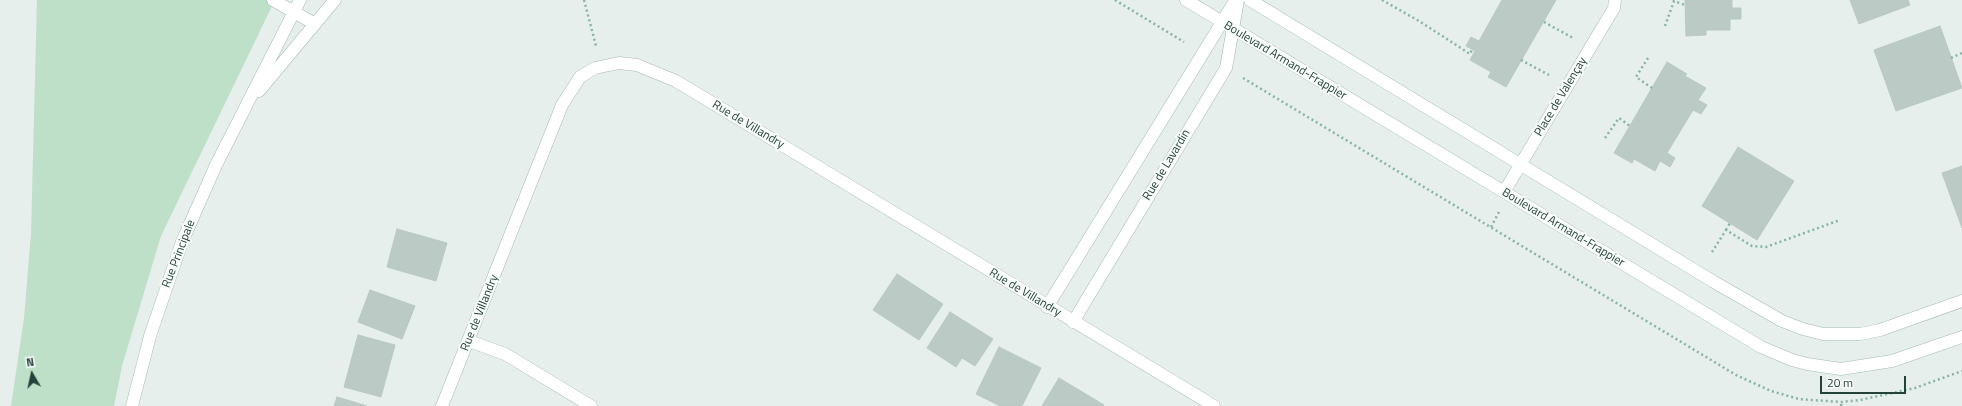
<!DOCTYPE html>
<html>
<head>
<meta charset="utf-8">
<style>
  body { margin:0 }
  #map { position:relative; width:1962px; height:406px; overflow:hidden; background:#e6efeb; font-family:"Titillium Web",sans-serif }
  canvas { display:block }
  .north { position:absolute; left:12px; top:354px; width:40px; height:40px; -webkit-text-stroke:3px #f7fbf9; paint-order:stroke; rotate:351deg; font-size:11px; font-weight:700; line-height:16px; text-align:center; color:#24423a }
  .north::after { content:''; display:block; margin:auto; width:14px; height:18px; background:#24423a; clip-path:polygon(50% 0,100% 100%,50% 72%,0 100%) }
  .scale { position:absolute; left:1820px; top:376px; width:86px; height:18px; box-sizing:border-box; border:2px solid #24423a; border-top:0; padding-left:5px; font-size:12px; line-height:14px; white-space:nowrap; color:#24423a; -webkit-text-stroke:3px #f7fbf9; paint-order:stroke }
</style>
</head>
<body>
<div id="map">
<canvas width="1962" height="406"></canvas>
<div class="north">N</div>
<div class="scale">20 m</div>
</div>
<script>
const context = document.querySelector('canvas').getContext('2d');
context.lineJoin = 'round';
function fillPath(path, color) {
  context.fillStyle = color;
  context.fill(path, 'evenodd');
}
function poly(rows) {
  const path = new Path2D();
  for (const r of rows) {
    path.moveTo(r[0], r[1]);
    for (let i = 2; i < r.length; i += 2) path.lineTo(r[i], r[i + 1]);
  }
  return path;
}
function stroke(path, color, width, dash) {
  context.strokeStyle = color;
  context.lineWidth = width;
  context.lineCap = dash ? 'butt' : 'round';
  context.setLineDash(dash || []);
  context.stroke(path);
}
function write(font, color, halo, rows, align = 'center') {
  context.font = font + ' "Titillium Web",sans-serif';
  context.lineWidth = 4;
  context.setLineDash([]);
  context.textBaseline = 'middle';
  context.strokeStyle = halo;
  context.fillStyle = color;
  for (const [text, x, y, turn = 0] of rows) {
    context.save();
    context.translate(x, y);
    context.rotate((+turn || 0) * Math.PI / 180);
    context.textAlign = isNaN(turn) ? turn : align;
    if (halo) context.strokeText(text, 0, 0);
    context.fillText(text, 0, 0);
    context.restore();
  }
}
const green = poly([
  [37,0,275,0,161,236,122,366,114,406,11,406,24,318,31,233]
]);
const building = poly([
  [1502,0,1556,0,1506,87,1488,77,1491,72,1470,60,1475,51,1466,46,1471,37,1479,41,1502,0],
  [1685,0,1732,0,1732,8,1741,8,1741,19,1730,19,1730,30,1706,30,1706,35,1686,36,1685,0],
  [1850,0,1908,0,1910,5,1859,24,1850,0],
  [1940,26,1962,88,1896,111,1874,50,1940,26],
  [1667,62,1687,74,1685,76,1706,88,1698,100,1707,105,1701,114,1693,110,1667,153,1675,158,1670,167,1660,161,1655,171,1634,159,1632,163,1614,153,1667,62],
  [1738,147,1794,181,1757,240,1702,206,1738,147],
  [1962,166,1962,228,1942,173,1962,166],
  [397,229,447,243,436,281,387,267,397,229],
  [897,274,943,304,919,340,873,310,897,274],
  [370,290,415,306,402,339,358,322,370,290],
  [950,312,993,339,975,366,962,358,956,367,927,348,950,312],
  [358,335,395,345,381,397,344,387,358,335],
  [999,347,1041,368,1022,406,1000,406,976,394,999,347],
  [1059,378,1104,405,1103,406,1042,406,1059,378],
  [337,397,367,406,334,406,337,397]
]);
const path = poly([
  [584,0,596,46],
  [1115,0,1184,42],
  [1382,0,1419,21,1470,54,1472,50],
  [1544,22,1573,38],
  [1665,26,1674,1,1685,5],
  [1648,58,1636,77,1652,88],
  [1951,58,1962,53],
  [1521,60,1549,75],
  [1243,78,1736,375,1771,391,1799,399,1812,400,1842,402,1860,400,1915,388,1962,371],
  [1605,138,1619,118,1630,126],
  [1491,227,1499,212],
  [1726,230,1730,223],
  [1712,252,1726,230,1752,246,1766,247,1840,220],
  [1841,406,1842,402]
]);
const lane = poly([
  [273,0,315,24]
]);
const street = poly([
  [1504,192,1614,8,1615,0],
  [1047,307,1235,1],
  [1073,322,1226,68,1238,0],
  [469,341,505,354,591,406],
  [442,406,562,105,580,77,595,68,619,63,637,65,676,81,1214,406]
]);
const secondary = poly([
  [1186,0,1761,347,1792,360,1807,364,1841,369,1892,361,1962,337],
  [1250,0,1714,282,1782,321,1803,329,1823,334,1860,334,1880,330,1962,301],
  [259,91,335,0],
  [132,406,150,336,182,242,216,165,300,0]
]);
const streetNames = [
  ["Boulevard Armand-Frappier",1285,61,31],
  ["Place de Valençay",1561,97,-59],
  ["Rue de Villandry",748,125,31],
  ["Rue de Lavardin",1167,165,-59],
  ["Boulevard Armand-Frappier",1563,228,31],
  ["Rue Principale",179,254,-69],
  ["Rue de Villandry",1025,293,31],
  ["Rue de Villandry",480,313,-68]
];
fillPath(green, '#bfe0c8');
fillPath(building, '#bbcac4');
stroke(building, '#b8c9c2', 1);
stroke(lane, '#a8b8b2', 13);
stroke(street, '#a8b8b2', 13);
stroke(secondary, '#a4bbb3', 13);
stroke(path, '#86b3a5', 2.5, [2, 3]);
stroke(lane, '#fff', 12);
stroke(street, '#fff', 12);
stroke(secondary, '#fff', 12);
write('12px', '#24423a', '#f7fbf9', streetNames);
</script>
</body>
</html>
